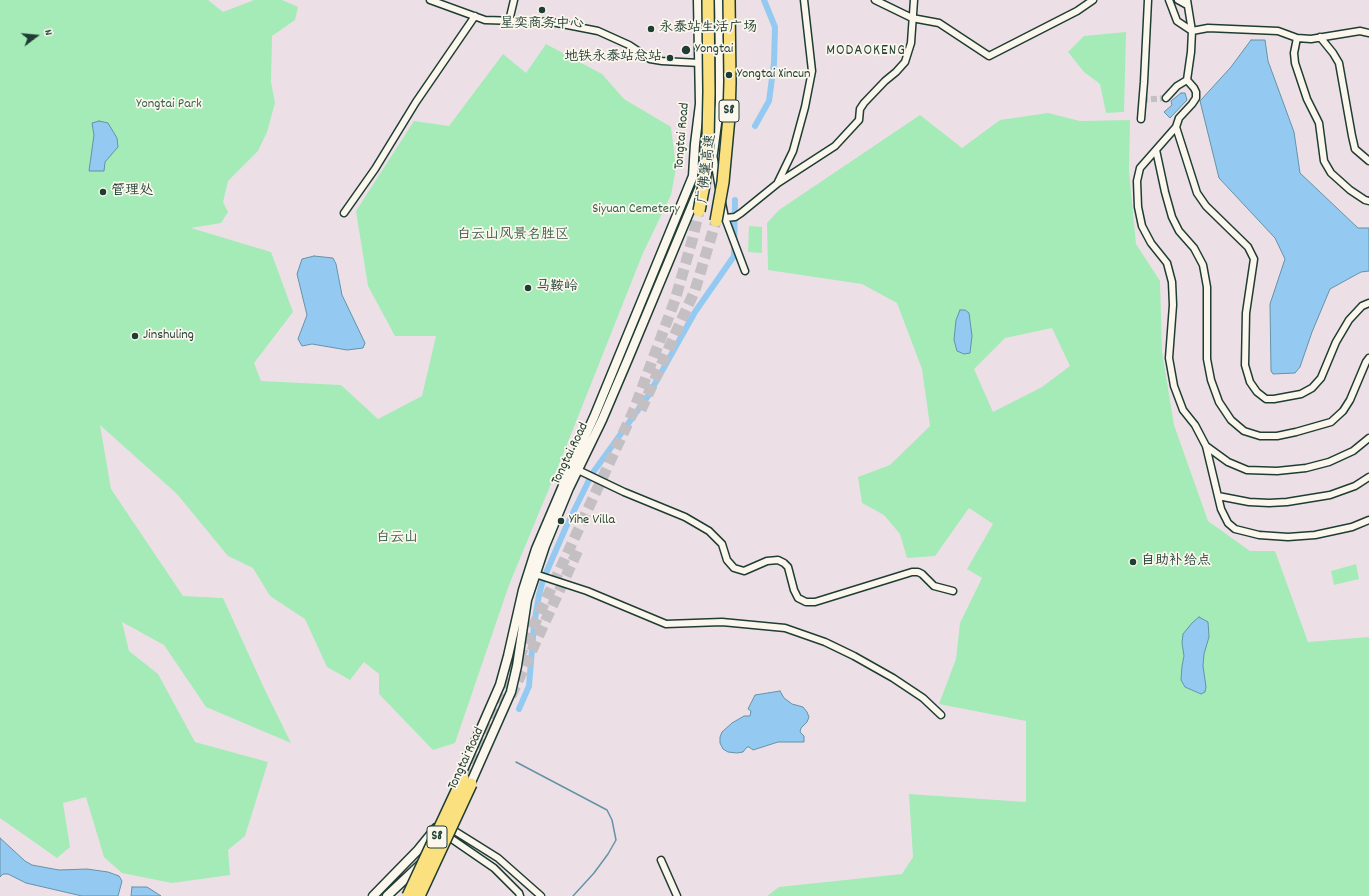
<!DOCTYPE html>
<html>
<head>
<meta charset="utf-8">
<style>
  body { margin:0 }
  #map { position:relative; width:1369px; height:896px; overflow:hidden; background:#ece0e6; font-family:Dekko,sans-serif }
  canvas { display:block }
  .north { position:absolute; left:16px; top:16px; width:40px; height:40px; -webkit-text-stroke:3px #fbf7ec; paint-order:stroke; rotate:74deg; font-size:11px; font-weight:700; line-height:16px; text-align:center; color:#1f3d34 }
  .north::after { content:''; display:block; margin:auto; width:14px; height:18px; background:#1f3d34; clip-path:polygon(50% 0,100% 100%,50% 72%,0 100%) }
</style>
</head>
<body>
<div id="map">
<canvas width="1369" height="896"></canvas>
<div class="north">N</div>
</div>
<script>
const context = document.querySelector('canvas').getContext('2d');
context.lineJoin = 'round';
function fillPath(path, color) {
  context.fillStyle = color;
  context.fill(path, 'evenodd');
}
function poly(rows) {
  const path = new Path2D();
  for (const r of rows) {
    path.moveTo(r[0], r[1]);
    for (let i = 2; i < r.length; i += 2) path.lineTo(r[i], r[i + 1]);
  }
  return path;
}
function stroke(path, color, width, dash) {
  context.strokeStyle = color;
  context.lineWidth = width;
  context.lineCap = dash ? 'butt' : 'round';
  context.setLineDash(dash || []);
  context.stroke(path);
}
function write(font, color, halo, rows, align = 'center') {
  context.font = font + ' Dekko,"LXGW WenKai TC",sans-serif';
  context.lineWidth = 3.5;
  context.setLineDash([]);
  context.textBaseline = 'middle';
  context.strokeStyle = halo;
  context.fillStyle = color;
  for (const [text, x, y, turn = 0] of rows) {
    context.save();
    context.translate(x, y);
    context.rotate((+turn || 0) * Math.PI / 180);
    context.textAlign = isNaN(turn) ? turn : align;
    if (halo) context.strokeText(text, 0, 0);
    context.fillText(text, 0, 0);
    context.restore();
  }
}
const green = poly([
  [0,0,208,0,223,12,254,0,282,0,298,7,295,20,272,36,271,82,275,103,267,132,258,151,228,181,223,202,228,212,221,223,191,228,271,252,293,312,254,363,261,381,341,385,378,419,422,396,436,336,395,336,368,286,356,211,414,121,449,126,503,54,526,73,546,44,602,74,624,99,671,127,676,168,671,195,643,253,560,462,509,585,455,743,433,750,379,694,379,674,364,662,350,680,327,667,305,619,270,596,253,568,228,556,177,494,100,425,111,489,183,596,223,598,264,688,291,743,206,707,164,645,122,622,129,651,158,674,195,742,268,762,245,836,228,850,230,875,172,883,122,873,104,857,86,797,63,803,70,847,57,858,0,818],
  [1126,32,1124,112,1106,113,1100,84,1084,72,1068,52,1084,36],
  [1048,113,1080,121,1130,120,1129,171,1136,244,1160,281,1162,352,1174,425,1208,521,1250,551,1275,551,1308,642,1369,637,1369,896,767,896,779,887,902,874,913,857,909,794,1026,802,1026,721,939,704,956,659,960,623,982,578,967,569,993,524,969,508,935,556,907,558,900,534,884,515,862,503,858,477,890,465,930,426,922,369,897,303,862,284,768,270,767,223,779,210,920,115,962,148,1000,120],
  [1052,328,1070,366,1042,387,993,412,974,369,1005,338],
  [1209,637,1204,654,1203,666,1206,687,1200,694,1185,687,1181,680,1182,666,1184,656],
  [749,226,762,227,762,253,748,252],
  [1356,564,1359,579,1334,585,1331,571]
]);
const water = poly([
  [1251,40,1265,40,1268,61,1294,132,1300,173,1358,228,1369,228,1369,271,1361,272,1330,289,1312,332,1300,367,1295,373,1273,374,1271,371,1270,304,1285,259,1275,238,1219,178,1200,101,1231,67,1251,40],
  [1181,93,1185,93,1187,100,1170,118,1164,112,1172,105,1171,101,1181,93],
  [99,121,108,123,117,138,118,147,105,162,104,171,89,171,94,135,92,123,99,121],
  [314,256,333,258,336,264,342,295,365,343,363,348,347,350,312,344,302,346,298,339,307,315,297,274,302,259,314,256],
  [960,310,965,310,969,313,972,336,970,353,964,354,957,351,954,340,956,320,960,310],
  [1199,617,1208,622,1209,637,1204,654,1203,666,1206,687,1205,692,1201,694,1185,687,1181,680,1182,666,1184,656,1182,643,1183,634,1192,623,1199,617],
  [780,691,784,698,792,704,803,707,807,712,809,717,807,722,801,728,800,732,804,736,804,742,778,742,753,750,749,747,747,747,743,752,737,753,728,752,723,749,720,743,720,737,722,732,732,723,744,716,750,716,751,711,748,709,755,695,780,691],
  [0,838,25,861,32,865,59,870,87,869,108,872,119,876,122,881,118,896,82,896,26,883,8,874,3,874,0,877,0,838],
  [132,887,147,887,161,896,131,896,132,887]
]);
const stream = poly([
  [516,762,607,810,612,820,616,840,608,854,594,873,573,896]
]);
const canal = poly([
  [755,126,769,101,774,63,775,27,764,0],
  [519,709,529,686,534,625,539,595,543,580,566,527,592,474,648,396,695,312,734,256,735,200]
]);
const streetTunnel = poly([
  [1142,100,1166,98]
]);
const highwayTunnel = poly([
  [641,410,695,290,716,221],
  [511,696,579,548],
  [463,778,633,412,675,300,692,241,699,211]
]);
const street = poly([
  [430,0,485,20,552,22,598,31,629,45,650,59,662,61,700,63],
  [875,0,912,18,939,23,989,56,1077,11,1093,0],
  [1169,0,1177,21,1192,31,1208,28,1278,31,1297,38,1311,39,1360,31,1369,33],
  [1178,0,1187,5],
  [509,21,514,0],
  [1320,37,1333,53,1339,63,1352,136,1355,149,1369,161],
  [1297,38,1294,53,1295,63,1307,99,1319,123,1324,161,1331,173,1350,190,1365,200,1369,201],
  [1187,80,1194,88,1196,92,1196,98,1192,104,1179,118,1176,127,1140,168,1137,181,1138,207,1142,226,1151,243,1167,263,1172,282,1173,305,1169,358,1174,386,1183,410,1195,425,1206,446,1221,509,1228,523,1235,529,1259,535,1288,537,1315,535,1352,527,1369,520],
  [1166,98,1177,86,1187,80,1191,52,1192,31,1187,0],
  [1141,119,1144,82,1148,0],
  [1176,127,1197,193,1206,206,1248,247,1254,259,1246,313,1245,365,1250,382,1257,392,1266,399,1274,399,1301,394,1312,388,1321,378,1336,342,1349,320,1362,306,1369,303],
  [1156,150,1165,192,1172,217,1179,231,1194,248,1203,265,1207,287,1207,359,1211,380,1219,402,1231,420,1244,431,1260,436,1277,436,1296,432,1331,422,1343,411,1350,400,1366,362,1369,358],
  [713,154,719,188],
  [778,182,793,151,805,107,812,71,804,0],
  [722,203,725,218,745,271],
  [344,213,375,169,416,102,475,16],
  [725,218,735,217,741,213,778,183,835,146,859,120,860,109,864,103,885,81,896,72,905,62,911,43,914,0],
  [1206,446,1228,462,1247,470,1277,471,1306,468,1329,462,1353,451,1369,438],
  [578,470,624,492,685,517,709,531,722,544,727,560,734,568,744,571,767,561,778,560,784,563,788,567,794,590,798,598,806,602,815,602,912,572,918,572,922,574,934,586,953,591],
  [1218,496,1249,502,1269,503,1287,502,1330,495,1355,486,1369,477],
  [535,574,587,591,666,624,722,622,785,628,825,642,854,656,893,678,923,698,941,715],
  [450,828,498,858,541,896],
  [446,835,494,868,519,893,520,896],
  [661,860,677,896]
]);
const secondary = poly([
  [709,164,713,153,720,101,719,0],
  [458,781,500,685,508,656,523,590,536,549,571,467,594,417,693,176,695,144,700,104,698,0],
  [468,789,511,692,517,666,527,600,545,546,569,488,602,420,628,359,701,184],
  [373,896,418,850,436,828],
  [387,896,421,864]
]);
const highwayBridge = poly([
  [699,211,704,185,708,140,709,92,708,0],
  [716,221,723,182,729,117,730,82,729,0],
  [408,896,463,778],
  [419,896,471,784]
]);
const markers = [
  [542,10,4,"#1f3d34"],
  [651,29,4,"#1f3d34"],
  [686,50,5,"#1f3d34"],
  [670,58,4,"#1f3d34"],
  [729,75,4,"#1f3d34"],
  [103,192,4,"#1f3d34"],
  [528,288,4,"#1f3d34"],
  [135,336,4,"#1f3d34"],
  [561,521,4,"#1f3d34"],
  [1133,562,4,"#1f3d34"]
];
const shields = [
  [729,111,20],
  [437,837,20]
];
const shieldNames = [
  ["S8",729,111],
  ["S8",437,837]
];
const poiNames = [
  ["星奕商务中心",542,25,"center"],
  ["永泰站生活广场",659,29],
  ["Yongtai",695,50],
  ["地铁永泰站总站",662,58,"right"],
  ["Yongtai Xincun",737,75],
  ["管理处",111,192],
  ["马鞍岭",536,288],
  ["Jinshuling",143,336],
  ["Yihe Villa",569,521],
  ["自助补给点",1141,562]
];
const parkNames = [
  ["Yongtai Park",169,105],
  ["Siyuan Cemetery",636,210],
  ["白云山风景名胜区",513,236],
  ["白云山",397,539]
];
const streetNames = [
  ["Tongtai Road",683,136,-85],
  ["广佛肇高速",708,169,-83],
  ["Tongtai Road",571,454,-64],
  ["Tongtai Road",467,759,-65]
];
const neighbourhoodNames = [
  ["MODAOKENG",866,52]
];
fillPath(green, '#a4ebb8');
fillPath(water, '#94caf2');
stroke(water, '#6592a6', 1);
stroke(stream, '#6592a6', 1.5);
stroke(canal, '#94caf2', 6);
stroke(streetTunnel, '#c3bfc2', 6, [6, 3]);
stroke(highwayTunnel, '#c3bfc2', 11, [11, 5.5]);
stroke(street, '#1f3d34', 9);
stroke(secondary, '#1f3d34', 11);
stroke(street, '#fbf7ec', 6);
stroke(secondary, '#fbf7ec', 8);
stroke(highwayBridge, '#1f3d34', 14, []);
stroke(highwayBridge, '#fbe080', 11);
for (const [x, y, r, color] of markers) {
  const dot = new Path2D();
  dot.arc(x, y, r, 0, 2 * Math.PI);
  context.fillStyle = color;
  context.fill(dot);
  stroke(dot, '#fbf7ec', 1.5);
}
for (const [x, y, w] of shields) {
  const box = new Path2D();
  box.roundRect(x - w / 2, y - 11, w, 22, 3);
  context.fillStyle = '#fbf7ec';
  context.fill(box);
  stroke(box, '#1f3d34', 1);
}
write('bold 13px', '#1f3d34', null, shieldNames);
write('14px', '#1f3d34', '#fbf7ec', poiNames, 'left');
write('14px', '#3a604e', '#fbf7ec', parkNames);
write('14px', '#1f3d34', '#fbf7ec', streetNames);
context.letterSpacing = '1px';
write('15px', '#1f3d34', '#fbf7ec', neighbourhoodNames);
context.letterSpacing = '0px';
</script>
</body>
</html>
